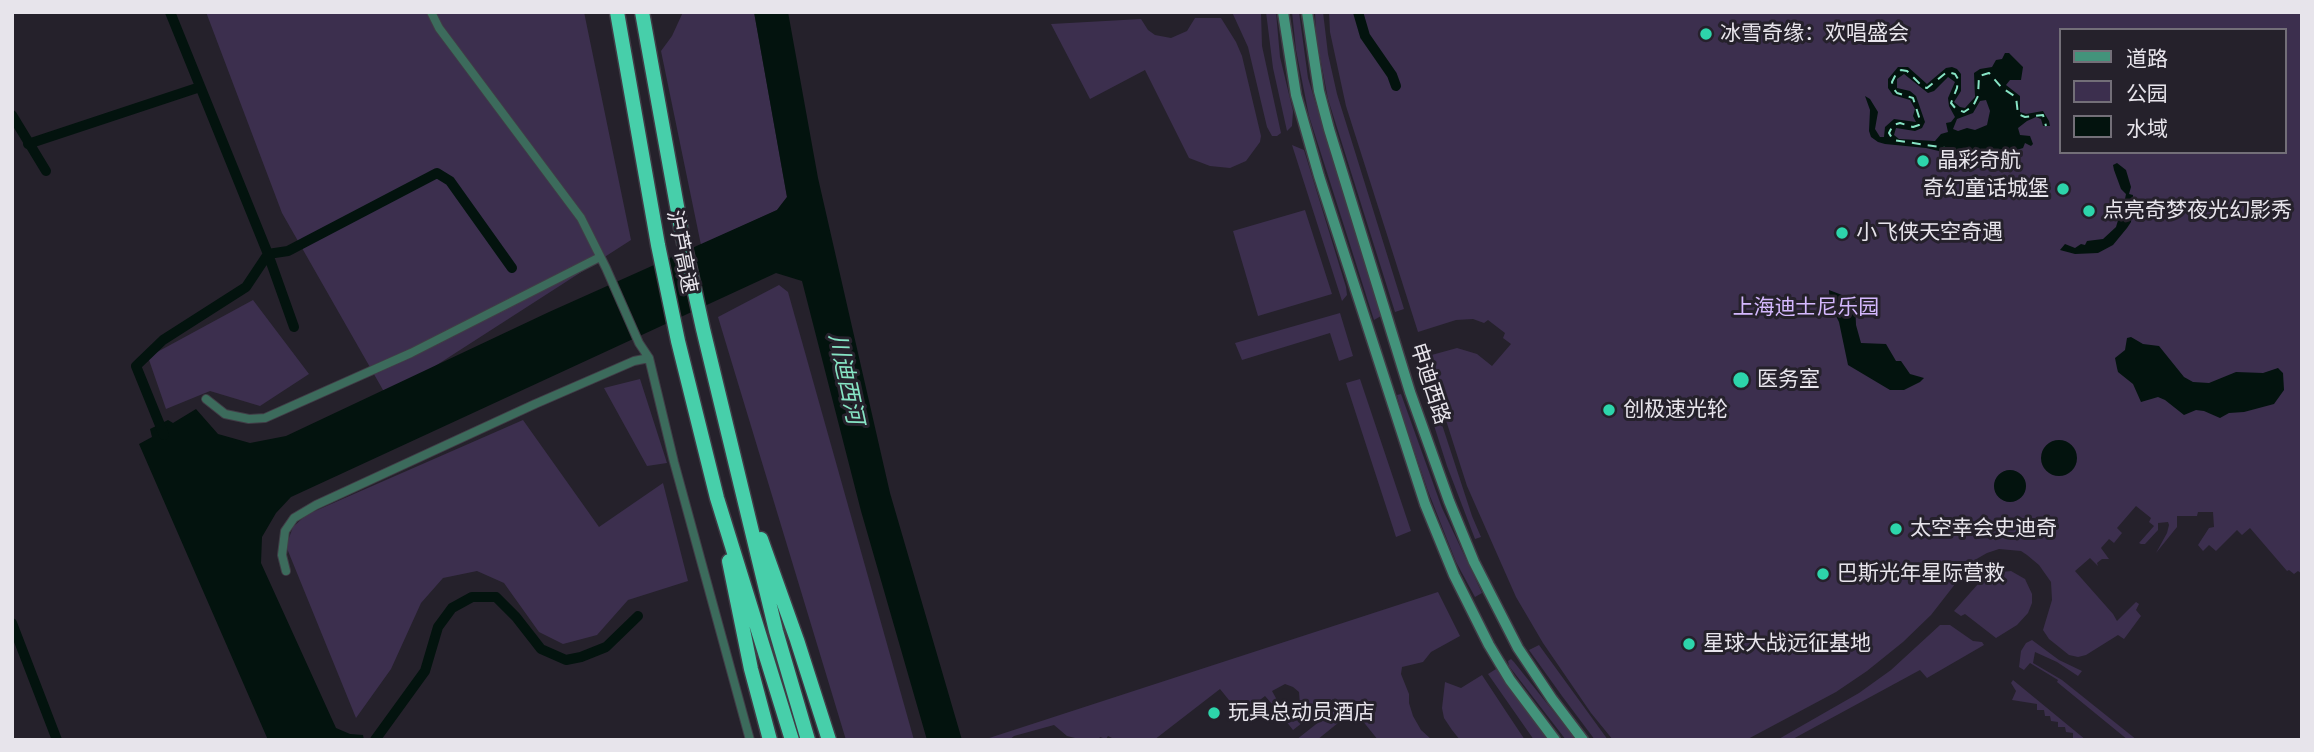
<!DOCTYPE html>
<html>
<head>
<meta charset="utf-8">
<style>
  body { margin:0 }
  #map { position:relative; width:2314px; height:752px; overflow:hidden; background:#25212b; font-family:Signika,"Noto Sans SC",sans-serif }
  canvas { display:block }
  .frame { position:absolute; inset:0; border:14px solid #e7e4eb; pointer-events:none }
  .legend { position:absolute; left:2059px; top:28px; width:228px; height:126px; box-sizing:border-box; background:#25212b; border:2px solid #736f78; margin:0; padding:9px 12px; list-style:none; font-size:21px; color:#e7e4eb }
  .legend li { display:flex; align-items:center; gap:14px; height:35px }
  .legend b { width:35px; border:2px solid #736f78 }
</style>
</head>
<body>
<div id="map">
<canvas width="2314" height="752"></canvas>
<div class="frame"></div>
<ul class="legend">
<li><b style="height:9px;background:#43937b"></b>道路</li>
<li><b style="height:19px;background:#3c2f4e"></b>公园</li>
<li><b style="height:19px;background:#03130e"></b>水域</li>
</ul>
</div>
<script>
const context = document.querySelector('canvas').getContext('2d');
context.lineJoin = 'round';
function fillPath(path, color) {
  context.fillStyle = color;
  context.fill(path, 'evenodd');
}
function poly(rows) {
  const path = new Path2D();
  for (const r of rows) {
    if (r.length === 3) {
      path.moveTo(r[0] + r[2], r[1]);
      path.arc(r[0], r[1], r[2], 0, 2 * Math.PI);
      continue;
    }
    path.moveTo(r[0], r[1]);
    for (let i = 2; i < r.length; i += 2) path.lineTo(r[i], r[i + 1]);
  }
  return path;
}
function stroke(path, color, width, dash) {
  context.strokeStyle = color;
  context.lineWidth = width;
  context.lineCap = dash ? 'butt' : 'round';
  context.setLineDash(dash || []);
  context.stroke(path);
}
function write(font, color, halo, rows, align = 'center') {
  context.font = font + ' Signika,"Noto Sans SC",sans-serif';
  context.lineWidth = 6;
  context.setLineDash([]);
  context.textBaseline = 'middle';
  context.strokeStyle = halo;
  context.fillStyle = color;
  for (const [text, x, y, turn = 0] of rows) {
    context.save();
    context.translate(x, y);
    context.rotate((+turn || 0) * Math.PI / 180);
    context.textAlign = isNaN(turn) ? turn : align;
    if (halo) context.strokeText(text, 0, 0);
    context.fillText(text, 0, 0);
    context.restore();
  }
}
const green = poly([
  [206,12,584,12,631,240,387,397,282,213],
  [683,12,754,12,787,197,777,210,701,245,661,51,672,36],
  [1232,12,1261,12,1262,46,1281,133,1277,136,1272,136,1267,127,1248,47],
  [1266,12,1276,12,1280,57,1293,111,1292,126,1287,131,1273,68],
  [1292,12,1299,12,1308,78,1381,316,1374,320,1309,116,1296,50],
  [1315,12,1323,12,1328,54,1337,94,1404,309,1395,312,1328,99,1316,36],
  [1329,12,2302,12,2302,574,2298,571,2294,574,2289,570,2287,571,2250,528,2242,535,2237,530,2216,551,2209,545,2203,551,2198,545,2209,528,2214,527,2213,512,2198,512,2197,516,2177,516,2177,527,2156,553,2167,533,2169,525,2168,522,2158,523,2158,530,2145,544,2141,544,2139,543,2154,526,2149,522,2151,518,2136,506,2117,528,2122,533,2114,543,2109,539,2101,548,2109,559,2102,559,2097,563,2098,566,2090,558,2075,571,2113,614,2117,621,2136,602,2139,604,2136,610,2141,616,2124,639,2118,635,2086,655,2078,657,2069,655,2049,639,2043,630,2052,600,2051,582,2039,565,2027,555,2021,551,1999,549,1987,553,1973,561,1931,615,1903,642,1867,671,1836,692,1746,740,1613,740,1591,713,1543,643,1516,597,1467,486,1428,364,1428,356,1457,348,1477,354,1492,366,1511,344,1503,338,1505,333,1488,320,1484,323,1473,319,1456,320,1418,332,1346,106,1330,32],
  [2060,30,2284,30,2284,152,2060,152],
  [1195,18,1221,18,1236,42,1242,56,1261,136,1260,142,1246,161,1230,168,1210,166,1189,158,1145,70,1090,99,1051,24,1141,19,1148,30,1155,35,1171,38,1187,31],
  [1292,145,1304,150,1346,287,1347,295,1342,301],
  [1305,210,1332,294,1258,316,1233,231],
  [779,285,788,292,914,740,846,740,718,317],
  [253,300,309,374,260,406,210,391,166,409,148,357],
  [1340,313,1353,356,1339,361,1330,333,1242,360,1235,343],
  [640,379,667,463,647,466,604,388],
  [1360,379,1411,531,1396,537,1346,383],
  [1429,385,1472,516,1481,537,1475,539,1447,466,1422,388],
  [1401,394,1442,508,1482,593,1475,597,1456,562,1428,491,1403,418,1397,395],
  [523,420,599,527,663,483,688,581,628,600,597,635,563,644,539,632,504,583,477,571,443,578,421,603,391,669,356,718,286,546,293,527,306,515],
  [2011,571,2025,579,2032,594,2032,603,2028,613,2017,625,1996,638,1965,614,1961,616,1954,611,1978,584,1992,573],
  [1438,592,1460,636,1431,652,1423,662,1402,667,1401,674,1409,694,1409,703,1413,716,1421,730,1432,740,1378,740,1354,710,1317,740,1296,740,1339,706,1333,699,1293,730,1278,711,1283,708,1291,717,1297,712,1300,705,1299,692,1293,687,1285,684,1272,691,1277,700,1272,704,1265,696,1241,715,1220,689,1154,740,1112,740,1112,738,1108,736,1106,739,1100,737,1098,740,1083,740,1067,736,1054,725,1014,736,1009,740,983,740],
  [1940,625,1950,625,1973,641,1982,642,1984,645,1927,678,1920,670,1791,740,1777,740,1859,693,1891,670],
  [2032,640,2059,660,2082,671,2078,676,2057,662,2035,652,2033,663,2062,680,2137,740,2128,740,2057,682,2058,680,2030,663,2024,670,2019,667,2021,651,2026,643],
  [1539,645,1608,740,1595,740,1562,696,1529,650],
  [1511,659,1514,662,1576,740,1566,740,1509,666,1508,661],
  [1496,669,1548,740,1534,740,1488,674],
  [1482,675,1507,713,1525,740,1460,740,1452,730,1444,718,1442,708,1445,682,1461,688],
  [2013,680,2086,740,2073,739,2073,733,2066,732,2065,727,2058,727,2058,722,2051,721,2050,716,2045,716,2044,710,2037,710,2037,704,2012,700,2016,691,2011,683]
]);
const water = poly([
  [754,12,788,12,818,178,890,493,962,740,927,740,861,511,802,281,776,273,291,497,276,513,262,537,261,563,336,728,350,734,363,735,364,740,268,740,139,444,152,437,150,429,168,420,173,423,196,409,218,434,250,443,286,436,549,312,777,210,787,197],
  [2005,53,2009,53,2023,67,2021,80,2010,80,2006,85,2020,96,2020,112,2026,114,2043,111,2049,121,2050,126,2043,126,2041,119,2036,117,2027,121,2018,128,2020,135,2030,136,2033,144,2031,146,2025,143,2023,148,2001,155,1995,165,1985,164,1978,168,1976,168,1977,162,1980,159,1979,157,1960,156,1926,148,1885,144,1878,142,1871,137,1869,131,1870,110,1865,96,1870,99,1878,112,1875,129,1880,137,1884,137,1885,127,1894,119,1916,122,1913,116,1915,109,1910,100,1893,95,1888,88,1888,79,1898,67,1908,67,1927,84,1946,68,1952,67,1957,69,1961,74,1961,91,1954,102,1960,107,1965,108,1975,97,1974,73,1980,69,1992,67,1996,60,2002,59],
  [1904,74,1928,93,1934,91,1948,77,1955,82,1948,98,1949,106,1955,117,1951,122,1946,123,1948,132,1941,134,1935,141,1899,139,1894,135,1896,128,1915,131,1922,128,1925,122,1916,96,1910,91,1897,88,1897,79],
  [1986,100,1990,111,1987,125,1975,130,1967,128,1958,131,1953,129,1957,119,1973,113,1980,101],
  [2117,163,2126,170,2131,187,2129,194,2133,195,2131,222,2127,228,2113,245,2098,253,2075,254,2060,250,2065,244,2075,248,2081,244,2085,245,2087,241,2103,239,2116,227,2119,217,2127,210,2124,205,2128,201,2125,199,2126,194,2121,189,2114,170,2113,165],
  [1829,290,1855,300,1856,325,1861,343,1886,344,1896,361,1901,361,1910,374,1924,378,1920,382,1904,390,1890,390,1848,365,1839,322,1830,304],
  [2131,337,2143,344,2159,346,2184,377,2193,382,2209,383,2236,372,2263,373,2278,368,2283,373,2284,390,2274,404,2244,412,2229,413,2220,418,2204,411,2196,410,2184,415,2165,400,2158,397,2141,402,2133,384,2118,372,2117,368,2115,358,2125,350,2127,338],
  [2059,458,18],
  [2010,486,16]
]);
const canal = poly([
  [1358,12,1365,36,1392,75,1396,86],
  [12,115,46,171],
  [28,144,200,87],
  [294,327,268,254,288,251,437,173,450,181,512,268],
  [164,435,136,366,163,340,246,287,268,254,170,12],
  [12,623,57,740],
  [375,740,425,671,438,627,452,608,472,597,496,597,516,617,541,649,566,660,581,657,606,647,638,616]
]);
const ferry = poly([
  [1997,164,1979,153,1893,140,1889,133,1893,125,1900,123,1913,127,1919,125,1920,120,1913,98,1897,93,1893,88,1892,82,1896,74,1901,70,1907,71,1923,87,1927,88,1947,72,1955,74,1958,79,1957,88,1951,103,1956,109,1964,112,1973,106,1978,96,1979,76,1989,73,2002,88,2016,97,2018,114,2025,117,2043,115,2046,126]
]);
const street = poly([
  [431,12,439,28,581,218,606,268,639,343,649,358,674,462,750,740],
  [206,399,225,414,249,419,265,418,411,353,600,257],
  [286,571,282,555,285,531,294,518,316,505,535,404,634,361,649,358]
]);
const secondary = poly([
  [1283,12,1296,95,1319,176,1425,504,1454,575,1489,645,1510,680,1555,740],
  [1307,12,1319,91,1329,129,1410,392,1449,501,1474,562,1518,648,1552,699,1583,740]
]);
const highway = poly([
  [617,12,658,245,678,341,717,498,792,740],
  [642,12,682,234,703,329,776,631,808,740],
  [761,539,797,640,829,740],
  [729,561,751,669,770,740]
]);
const markers = [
  [1706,34,7,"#2dd5ab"],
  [1923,161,7,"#2dd5ab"],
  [2063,189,7,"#2dd5ab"],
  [2089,211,7,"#2dd5ab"],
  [1842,233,7,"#2dd5ab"],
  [1741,380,9,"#2dd5ab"],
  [1609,410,7,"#2dd5ab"],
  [1896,529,7,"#2dd5ab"],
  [1823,574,7,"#2dd5ab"],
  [1689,644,7,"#2dd5ab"],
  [1214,713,7,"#2dd5ab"]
];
const poiNames = [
  ["冰雪奇缘：欢唱盛会",1720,34],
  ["晶彩奇航",1937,161],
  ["奇幻童话城堡",2049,189,"right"],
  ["点亮奇梦夜光幻影秀",2103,211],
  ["小飞侠天空奇遇",1856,233],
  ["医务室",1757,380],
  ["创极速光轮",1623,410],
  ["太空幸会史迪奇",1910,529],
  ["巴斯光年星际营救",1837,574],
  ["星球大战远征基地",1703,644],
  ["玩具总动员酒店",1228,713]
];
const streetNames = [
  ["沪芦高速",681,252,79],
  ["申迪西路",1429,384,72]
];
const parkNames = [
  ["上海迪士尼乐园",1806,308]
];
const waterNames = [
  ["川迪西河",845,379,78]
];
fillPath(green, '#3c2f4e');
fillPath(water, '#03130e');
stroke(canal, '#03130e', 10);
stroke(ferry, '#87e4c5', 2, [9, 7]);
stroke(street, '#403c46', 10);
stroke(secondary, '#403c46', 13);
stroke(highway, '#403c46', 17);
stroke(street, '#3c6b5c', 8);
stroke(secondary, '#43937b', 10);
stroke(highway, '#47cfaa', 14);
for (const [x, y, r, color] of markers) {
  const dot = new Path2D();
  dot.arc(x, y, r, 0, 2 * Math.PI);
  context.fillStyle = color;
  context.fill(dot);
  stroke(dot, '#25212b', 2.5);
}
write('21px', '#e7e4eb', '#25212b', poiNames, 'left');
write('21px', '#e7e4eb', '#25212b', streetNames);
write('21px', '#d4b8fd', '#25212b', parkNames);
write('italic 23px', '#87e4c5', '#25212b', waterNames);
</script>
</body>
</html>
